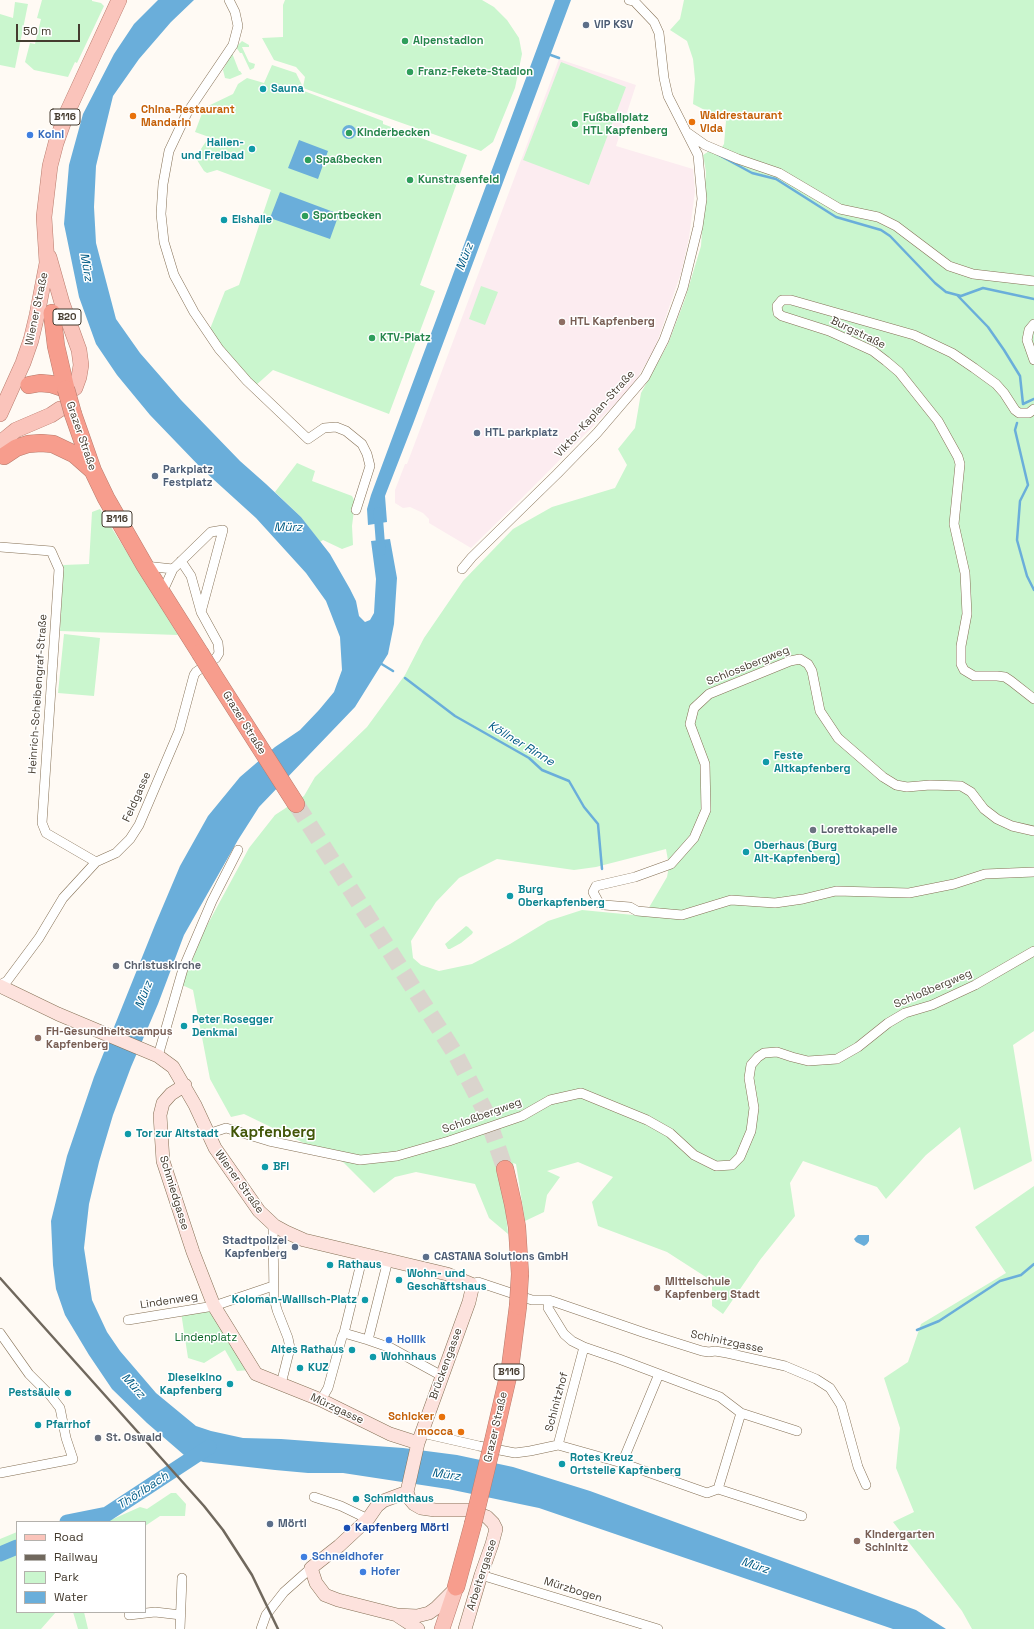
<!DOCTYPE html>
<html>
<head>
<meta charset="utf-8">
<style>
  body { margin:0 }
  #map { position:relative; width:1034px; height:1629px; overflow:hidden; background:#fffaf4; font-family:"Space Grotesk",sans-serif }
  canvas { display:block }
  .legend { position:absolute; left:16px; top:1521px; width:130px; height:92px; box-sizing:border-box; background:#fff; border:1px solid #b4b1ac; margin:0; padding:5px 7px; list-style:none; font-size:12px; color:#443b2f }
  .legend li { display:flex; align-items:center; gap:8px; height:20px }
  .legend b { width:20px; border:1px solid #b4b1ac }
  .scale { position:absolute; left:16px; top:24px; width:64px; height:18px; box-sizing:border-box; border:2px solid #443b2f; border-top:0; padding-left:5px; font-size:12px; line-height:14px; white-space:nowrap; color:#443b2f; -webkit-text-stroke:3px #fff; paint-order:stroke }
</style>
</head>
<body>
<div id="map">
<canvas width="1034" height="1629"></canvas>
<ul class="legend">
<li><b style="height:5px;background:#fac4bb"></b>Road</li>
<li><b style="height:5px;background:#70685d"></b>Railway</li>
<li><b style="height:11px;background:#caf6ce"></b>Park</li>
<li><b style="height:11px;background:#6aaeda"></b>Water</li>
</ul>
<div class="scale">50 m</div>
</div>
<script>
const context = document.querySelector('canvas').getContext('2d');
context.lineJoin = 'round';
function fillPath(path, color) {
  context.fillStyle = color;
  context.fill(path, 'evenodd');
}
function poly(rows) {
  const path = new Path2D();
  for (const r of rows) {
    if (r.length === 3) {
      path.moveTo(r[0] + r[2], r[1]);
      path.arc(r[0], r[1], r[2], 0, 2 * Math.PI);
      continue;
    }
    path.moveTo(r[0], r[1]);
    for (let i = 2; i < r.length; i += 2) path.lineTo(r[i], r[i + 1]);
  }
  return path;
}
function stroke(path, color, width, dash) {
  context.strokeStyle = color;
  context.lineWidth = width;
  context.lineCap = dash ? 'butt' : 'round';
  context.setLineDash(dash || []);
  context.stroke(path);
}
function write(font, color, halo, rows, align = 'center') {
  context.font = font + ' "Space Grotesk",sans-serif';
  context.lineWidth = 3;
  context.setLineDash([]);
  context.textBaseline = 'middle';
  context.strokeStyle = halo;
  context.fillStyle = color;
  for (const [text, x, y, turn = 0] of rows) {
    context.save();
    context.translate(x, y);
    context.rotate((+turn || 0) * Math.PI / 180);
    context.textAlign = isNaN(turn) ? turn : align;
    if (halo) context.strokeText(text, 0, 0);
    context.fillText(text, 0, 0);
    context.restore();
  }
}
const education = poly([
  [559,59,636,85,616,146,693,169,695,191,689,238,681,273,655,348,635,382,630,389,521,499,471,548,429,523,429,519,423,513,410,507,403,508,395,503,395,490,405,464,407,464,413,448]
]);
const green = poly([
  [42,0,92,0,92,1,101,3,104,6,77,63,75,62,68,77,34,70,25,62,30,43,35,44,41,19,37,18],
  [285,0,482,0,494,7,507,20,519,38,522,54,515,88,493,142,481,151,303,88,304,91,383,121,383,124,467,155,420,285,435,291,389,414,273,370,255,386,224,349,210,329,225,291,239,285,271,190,217,170,207,173,204,171,197,160,201,149,209,137,195,132,204,108,233,94,238,84,247,78,264,83,272,65,296,73,303,87,305,77,296,67,274,60,262,38,283,37,283,5],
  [684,0,1034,0,1034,1031,1013,1045,1032,1161,974,1190,960,1127,926,1155,886,1199,877,1187,803,1161,790,1183,795,1216,760,1260,723,1314,712,1306,712,1281,667,1252,598,1226,592,1202,613,1177,578,1162,547,1171,560,1177,547,1195,544,1212,525,1221,516,1164,513,1163,514,1167,498,1172,505,1204,508,1234,489,1218,475,1184,416,1172,395,1177,374,1193,343,1162,244,1114,231,1117,210,1079,193,990,182,985,204,931,249,848,275,815,304,796,315,777,367,727,405,675,424,638,463,581,513,529,552,507,615,488,627,465,618,449,635,428,641,393,668,344,685,299,701,246,706,172,703,155,711,150,717,154,724,144,726,121,693,104,695,79,693,59,687,41,670,30,680,19],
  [666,849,669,866,667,877,644,916,582,910,548,921,510,944,472,964,439,971,421,965,413,958,411,941,436,902,459,878,497,859,574,870,596,867],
  [15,2,28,4,15,68,0,65,0,14,13,18],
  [242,41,249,45,249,47,242,47,249,62,255,64,254,68,250,70,242,53,240,53,236,47],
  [232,53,239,71,240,71,242,74,230,79,225,78,223,70],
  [561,62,626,87,589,185,523,160],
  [481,286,498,292,485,325,469,319],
  [297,463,315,471,312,481,352,496,355,502,352,526,353,545,342,549,323,540,320,542,301,517,275,492],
  [100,509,178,635,60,631,63,565,89,564,92,512],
  [64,634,100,638,94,696,58,693],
  [466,926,468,927,473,932,472,934,461,943,450,949,448,949,445,944],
  [1034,1186,1034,1629,972,1629,962,1611,893,1522,914,1512,896,1468,900,1428,884,1378,908,1362,921,1324,1006,1273,975,1227],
  [209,1307,250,1370,237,1371,225,1350,204,1363,188,1358,181,1312],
  [171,1493,176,1493,186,1504,185,1516,160,1516,145,1526,145,1522,96,1522,113,1519,140,1507,147,1509],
  [17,1532,17,1612,56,1612,41,1629,0,1629,0,1539],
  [73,1612,84,1612,88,1629,78,1629]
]);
const water = poly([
  [158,0,194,0,171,22,139,59,113,96,96,166,94,207,96,243,116,319,140,353,181,400,240,461,266,484,301,517,330,554,350,589,356,601,359,616,365,622,370,620,374,613,376,579,371,541,390,539,397,578,394,624,388,654,355,707,259,807,238,840,184,935,158,1004,131,1067,113,1115,99,1162,89,1204,84,1248,92,1300,107,1332,120,1351,156,1393,196,1426,211,1431,243,1438,281,1439,403,1448,457,1455,513,1467,590,1491,916,1610,946,1629,893,1629,539,1508,448,1489,343,1473,308,1473,275,1470,203,1462,184,1455,147,1423,112,1389,89,1355,65,1315,56,1289,53,1265,51,1221,67,1156,94,1077,155,925,180,866,208,816,240,777,275,747,300,730,319,710,334,692,342,670,340,637,326,601,306,573,256,518,202,469,150,415,117,375,96,344,79,297,64,224,69,165,83,114,114,54,134,24],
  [555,0,571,0,413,424,385,496,387,522,368,525,367,509,371,495],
  [349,132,7],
  [299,140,328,151,318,179,288,168],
  [280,192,339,214,330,239,270,218],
  [858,1235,869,1235,869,1241,867,1244,864,1246,856,1242,854,1239]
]);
const stream = poly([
  [548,54,559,58],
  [717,154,752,173,776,179,836,217,881,230,890,236,935,283,946,292,961,296,983,288,1034,299],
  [958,296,988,327,1004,350,1020,376,1023,404,1034,399],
  [1017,423,1015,430,1028,485,1020,501,1017,540,1027,576,1034,590],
  [380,663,393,671],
  [405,678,455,716,529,758,542,770,569,781,584,807,598,824,602,869],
  [917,1330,939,1321,1000,1281,1021,1275,1034,1264]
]);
const canal = poly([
  [378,512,381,551]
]);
const river = poly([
  [67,1522,107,1514,209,1447],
  [0,1554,17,1547]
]);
const highwayTunnel = poly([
  [296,804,456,1055,485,1111,505,1169]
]);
const street = poly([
  [229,0,235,12,238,26,233,45,187,113,169,151,163,184,161,214,164,242,174,275,194,312,219,349,247,381,308,439,324,428,336,427,346,431,362,444,367,454,370,466,356,510],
  [688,133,705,145,738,159,779,173,840,209,878,217,896,226,949,266,973,274,1034,281],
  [1034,324,1029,330,1027,340,1034,360],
  [1034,409,1029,413,1019,413,1015,410,1004,393,996,384,974,368,952,353,914,335,791,300,782,300,777,306,778,313,782,316,829,331,873,351,886,361,899,372,938,421,958,457,960,464,954,524,965,573,967,614,961,646,961,664,964,670,974,676,997,676,1005,677,1011,681,1034,699],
  [0,547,51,551,59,569,42,823,46,833,96,862],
  [181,561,191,576,201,612],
  [145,566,173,569],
  [462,569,472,557,557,474,597,433,645,377,664,340,683,288,698,227,702,199,698,155,668,96,664,78,659,33,654,22,634,1,629,0],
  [1034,831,1012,826,997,819,984,809,971,792,961,786,930,785,907,787,896,785,883,777,838,738,820,711,812,671,808,664,800,659,790,661,709,694,694,708,690,724,705,764,706,810,694,838,671,864,635,877,596,886,593,892,599,903,604,905,630,907,637,911,682,915,731,900,775,903,803,899,836,891,909,893,954,884,985,874,1034,872],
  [0,985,7,981,39,938,63,898,96,862,116,853,130,839,139,825,179,731,194,675,196,672,216,658,219,653,218,643,201,612,223,530,211,532,173,569,162,593],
  [158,1056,183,969,212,901,238,850],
  [208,1134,226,1128,269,1141,360,1160,397,1156,449,1141,522,1116,550,1100,581,1093,647,1120,670,1133,694,1155,716,1166,732,1165,740,1157,751,1131,754,1108,749,1078,751,1065,758,1057,764,1053,777,1052,792,1057,808,1061,837,1059,858,1047,888,1023,905,1013,932,1005,975,985,1034,951],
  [275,1226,273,1229,274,1298,277,1310,288,1338,290,1348,281,1384],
  [388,1260,368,1340,391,1348,442,1376],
  [471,1284,478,1282,532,1300,549,1300,645,1333,702,1351,709,1352,715,1351,727,1353,785,1366,816,1379,830,1388,841,1405,858,1467,866,1485],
  [549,1300,548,1308,564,1334,572,1341,584,1347,558,1445],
  [128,1320,214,1306,273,1286],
  [0,1333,29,1374,50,1395,60,1408,66,1438,73,1459,0,1473],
  [344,1333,368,1340],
  [584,1347,619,1359,720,1397,741,1413,797,1431],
  [321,1400,328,1388,342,1337,344,1333,363,1255],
  [422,1433,479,1446,515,1453,530,1451,558,1445],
  [558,1445,622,1463,707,1493,718,1489,741,1413],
  [622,1463,659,1374],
  [718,1489,802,1516],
  [314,1497,341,1506,368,1519],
  [481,1575,658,1629],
  [129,1615,155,1612,181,1615],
  [180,1629,182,1578],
  [261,1629,266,1615,284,1592,311,1568]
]);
const secondary = poly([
  [0,986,58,1014,158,1056,173,1067,195,1105,215,1148,259,1211,275,1226,286,1232,304,1240,447,1274,471,1284,472,1289,469,1302,418,1443,407,1492,409,1498,414,1504,421,1508,435,1510,469,1510,487,1517,493,1523,496,1529,492,1544,481,1575,465,1629],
  [185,1085,171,1094,163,1103,160,1115,163,1161,193,1252,214,1306,256,1374,321,1400,390,1434,418,1443],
  [407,1492,383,1501,377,1506,368,1519,339,1546,311,1568,316,1583,325,1595,338,1600,397,1615,417,1616,429,1613,436,1608,453,1591],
  [398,1616,418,1629]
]);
const primary = poly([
  [49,257,62,303,79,350,81,365,79,377,75,388],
  [0,414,23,363,31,340,37,315,47,263,44,217,50,166,56,143,66,115,119,0],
  [0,443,16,430,51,415,60,409],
  [442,1629,456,1587]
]);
const highway = poly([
  [52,313,56,346,66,389],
  [29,385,40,383,51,384,66,389],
  [73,414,93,471,106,498,145,566,200,653],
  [4,456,16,448,28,444,41,443,53,444,74,454,91,469],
  [213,674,296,804],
  [505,1169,513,1204,517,1227,520,1274],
  [494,1437,510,1368,518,1306],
  [456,1587,473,1524]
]);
const rail = poly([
  [0,1278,204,1506,223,1530,252,1575,278,1629]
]);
const highwayBridge = poly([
  [66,389,73,414],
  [200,653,213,674],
  [518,1306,520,1274],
  [473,1524,494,1437]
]);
const markers = [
  [586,25,4,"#5c6f8a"],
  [405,41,4,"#2e9e5b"],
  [410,72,4,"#2e9e5b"],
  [263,89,4,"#0f9aa8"],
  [133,116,4,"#e8710a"],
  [692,122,4,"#e8710a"],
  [575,124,4,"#2e9e5b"],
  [349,133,4,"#2e9e5b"],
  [30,135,4,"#3f7fe0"],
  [252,149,4,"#0f9aa8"],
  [308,160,4,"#2e9e5b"],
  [410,180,4,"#2e9e5b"],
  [305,216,4,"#2e9e5b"],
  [224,220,4,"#0f9aa8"],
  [562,322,4,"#8d6e63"],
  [372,338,4,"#2e9e5b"],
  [477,433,4,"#5c6f8a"],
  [155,476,4,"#5c6f8a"],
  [766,762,4,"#0f9aa8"],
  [813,830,4,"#6b7280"],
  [746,852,4,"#0f9aa8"],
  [510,896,4,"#0f9aa8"],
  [116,966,4,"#6b7280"],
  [184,1026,4,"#0f9aa8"],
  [38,1038,4,"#8d6e63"],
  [128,1134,4,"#0f9aa8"],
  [265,1167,4,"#0f9aa8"],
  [295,1247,4,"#5c6f8a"],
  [426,1257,4,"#5c6f8a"],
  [330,1265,4,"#0f9aa8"],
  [399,1280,4,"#0f9aa8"],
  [657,1288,4,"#8d6e63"],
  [365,1300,4,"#0f9aa8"],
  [389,1340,4,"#3f7fe0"],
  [352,1350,4,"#0f9aa8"],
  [373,1357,4,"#0f9aa8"],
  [300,1368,4,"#0f9aa8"],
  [230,1384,4,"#0f9aa8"],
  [68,1393,4,"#0f9aa8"],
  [442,1417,4,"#e8710a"],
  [38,1425,4,"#0f9aa8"],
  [461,1432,4,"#e8710a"],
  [98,1438,4,"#6b7280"],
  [562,1464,4,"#0f9aa8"],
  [356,1499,4,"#0f9aa8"],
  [270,1524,4,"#5c6f8a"],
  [347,1528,4,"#1a4fb4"],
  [857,1541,4,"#8d6e63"],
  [304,1557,4,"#3f7fe0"],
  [363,1572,4,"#3f7fe0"]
];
const shields = [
  [65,117,30],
  [67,317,28],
  [117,519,30],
  [509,1372,30]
];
const shieldNames = [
  ["B116",65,117],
  ["B20",67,317],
  ["B116",117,519],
  ["B116",509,1372]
];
const serviceNames = [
  ["VIP KSV",594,25],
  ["HTL parkplatz",485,433],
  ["Parkplatz",163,470],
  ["Festplatz",163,483],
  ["Stadtpolizei",287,1241,"right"],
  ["Kapfenberg",287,1254,"right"],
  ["CASTANA Solutions GmbH",434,1257],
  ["Mörtl",278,1524]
];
const leisureNames = [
  ["Alpenstadion",413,41],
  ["Franz-Fekete-Stadion",418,72],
  ["Fußballplatz",583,118],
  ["HTL Kapfenberg",583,131],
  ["Kinderbecken",357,133],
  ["Spaßbecken",316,160],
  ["Kunstrasenfeld",418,180],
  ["Sportbecken",313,216],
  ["KTV-Platz",380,338]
];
const cultureNames = [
  ["Sauna",271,89],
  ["Hallen-",244,143,"right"],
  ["und Freibad",244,156,"right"],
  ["Eishalle",232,220],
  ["Feste",774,756],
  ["Altkapfenberg",774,769],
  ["Oberhaus (Burg",754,846],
  ["Alt-Kapfenberg)",754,859],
  ["Burg",518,890],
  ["Oberkapfenberg",518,903],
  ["Peter Rosegger",192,1020],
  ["Denkmal",192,1033],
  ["Tor zur Altstadt",136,1134],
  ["BFI",273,1167],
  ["Rathaus",338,1265],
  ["Wohn- und",407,1274],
  ["Geschäftshaus",407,1287],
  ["Koloman-Wallisch-Platz",357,1300,"right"],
  ["Altes Rathaus",344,1350,"right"],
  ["Wohnhaus",381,1357],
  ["KUZ",308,1368],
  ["Dieselkino",222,1378,"right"],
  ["Kapfenberg",222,1391,"right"],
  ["Pestsäule",60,1393,"right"],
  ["Pfarrhof",46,1425],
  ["Rotes Kreuz",570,1458],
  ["Ortstelle Kapfenberg",570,1471],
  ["Schmidthaus",364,1499]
];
const foodNames = [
  ["China-Restaurant",141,110],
  ["Mandarin",141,123],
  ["Waldrestaurant",700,116],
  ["Vida",700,129],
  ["Schicker",434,1417,"right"],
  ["mocca",453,1432,"right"]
];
const shopNames = [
  ["Koini",38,135],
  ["Hollik",397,1340],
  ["Schneidhofer",312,1557],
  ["Hofer",371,1572]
];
const streetNames = [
  ["Wiener Straße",37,309,-78],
  ["Burgstraße",858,333,26],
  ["Viktor-Kaplan-Straße",595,414,-48],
  ["Grazer Straße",81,436,71],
  ["Schlossbergweg",748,666,-22],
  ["Heinrich-Scheibengraf-Straße",38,694,-86],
  ["Grazer Straße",244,723,58],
  ["Feldgasse",137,797,-66],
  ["Schloßbergweg",933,989,-23],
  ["Schloßbergweg",482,1116,-20],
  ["Wiener Straße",239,1182,54],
  ["Schmiedgasse",174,1193,73],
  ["Lindenweg",169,1301,-9],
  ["Schinitzgasse",727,1342,12],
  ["Brückengasse",446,1364,-70],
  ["Schinitzhof",557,1402,-75],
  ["Mürzgasse",337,1409,25],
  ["Grazer Straße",496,1427,-77],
  ["Arbeitergasse",482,1575,-72],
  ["Mürzbogen",573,1590,17]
];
const educationNames = [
  ["HTL Kapfenberg",570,322],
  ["FH-Gesundheitscampus",46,1032],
  ["Kapfenberg",46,1045],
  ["Mittelschule",665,1282],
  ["Kapfenberg Stadt",665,1295],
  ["Kindergarten",865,1535],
  ["Schinitz",865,1548]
];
const worshipNames = [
  ["Lorettokapelle",821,830],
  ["Christuskirche",124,966],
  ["St. Oswald",106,1438]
];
const parkNames = [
  ["Lindenplatz",206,1338]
];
const transitNames = [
  ["Kapfenberg Mörtl",355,1528]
];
const waterNames = [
  ["Mürz",465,257,-69],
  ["Mürz",86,267,80],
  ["Mürz",288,528],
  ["Köllner Rinne",521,744,31],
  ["Mürz",144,995,-69],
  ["Mürz",133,1386,48],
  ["Mürz",446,1475,7],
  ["Thörlbach",143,1491,-33],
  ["Mürz",755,1566,18]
];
const districtNames = [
  ["Kapfenberg",273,1133]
];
fillPath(education, '#fcecf0');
fillPath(green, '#caf6ce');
fillPath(water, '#6aaeda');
stroke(stream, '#6aaeda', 2.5);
stroke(canal, '#6aaeda', 9);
stroke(river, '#6aaeda', 15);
stroke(highwayTunnel, '#dad4cd', 17, [17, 8]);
stroke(street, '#857055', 10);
stroke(secondary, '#857055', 14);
stroke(primary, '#b87b6c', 16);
stroke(highway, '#b87b6c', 18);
stroke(street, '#fff', 9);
stroke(secondary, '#fde2dd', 13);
stroke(primary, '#fac4bb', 15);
stroke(highway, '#f79d8d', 17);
stroke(rail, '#70685d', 2.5);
stroke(highwayBridge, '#b87b6c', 18, []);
stroke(highwayBridge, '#f79d8d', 17);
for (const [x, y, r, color] of markers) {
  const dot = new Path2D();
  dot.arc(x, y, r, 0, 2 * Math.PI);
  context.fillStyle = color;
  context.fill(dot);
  stroke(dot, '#fff', 1.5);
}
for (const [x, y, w] of shields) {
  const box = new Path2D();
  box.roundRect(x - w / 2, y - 8, w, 16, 3);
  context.fillStyle = '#fff';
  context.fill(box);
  stroke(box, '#443b2f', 1);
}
write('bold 10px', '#443b2f', null, shieldNames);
write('bold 11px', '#4e5e75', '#fff', serviceNames, 'left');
write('bold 11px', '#27864d', '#fff', leisureNames, 'left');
write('bold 11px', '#0d838f', '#fff', cultureNames, 'left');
write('bold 11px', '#c56008', '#fff', foodNames, 'left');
write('bold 11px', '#366cbe', '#fff', shopNames, 'left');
write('11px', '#443b2f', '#fff', streetNames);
write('bold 11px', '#785e54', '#fff', educationNames, 'left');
write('bold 11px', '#5b616d', '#fff', worshipNames, 'left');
write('11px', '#076425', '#fff', parkNames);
write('bold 11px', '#164399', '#fff', transitNames, 'left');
write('italic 12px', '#005b85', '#fff', waterNames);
write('bold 15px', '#425608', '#fff', districtNames);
</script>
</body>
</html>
